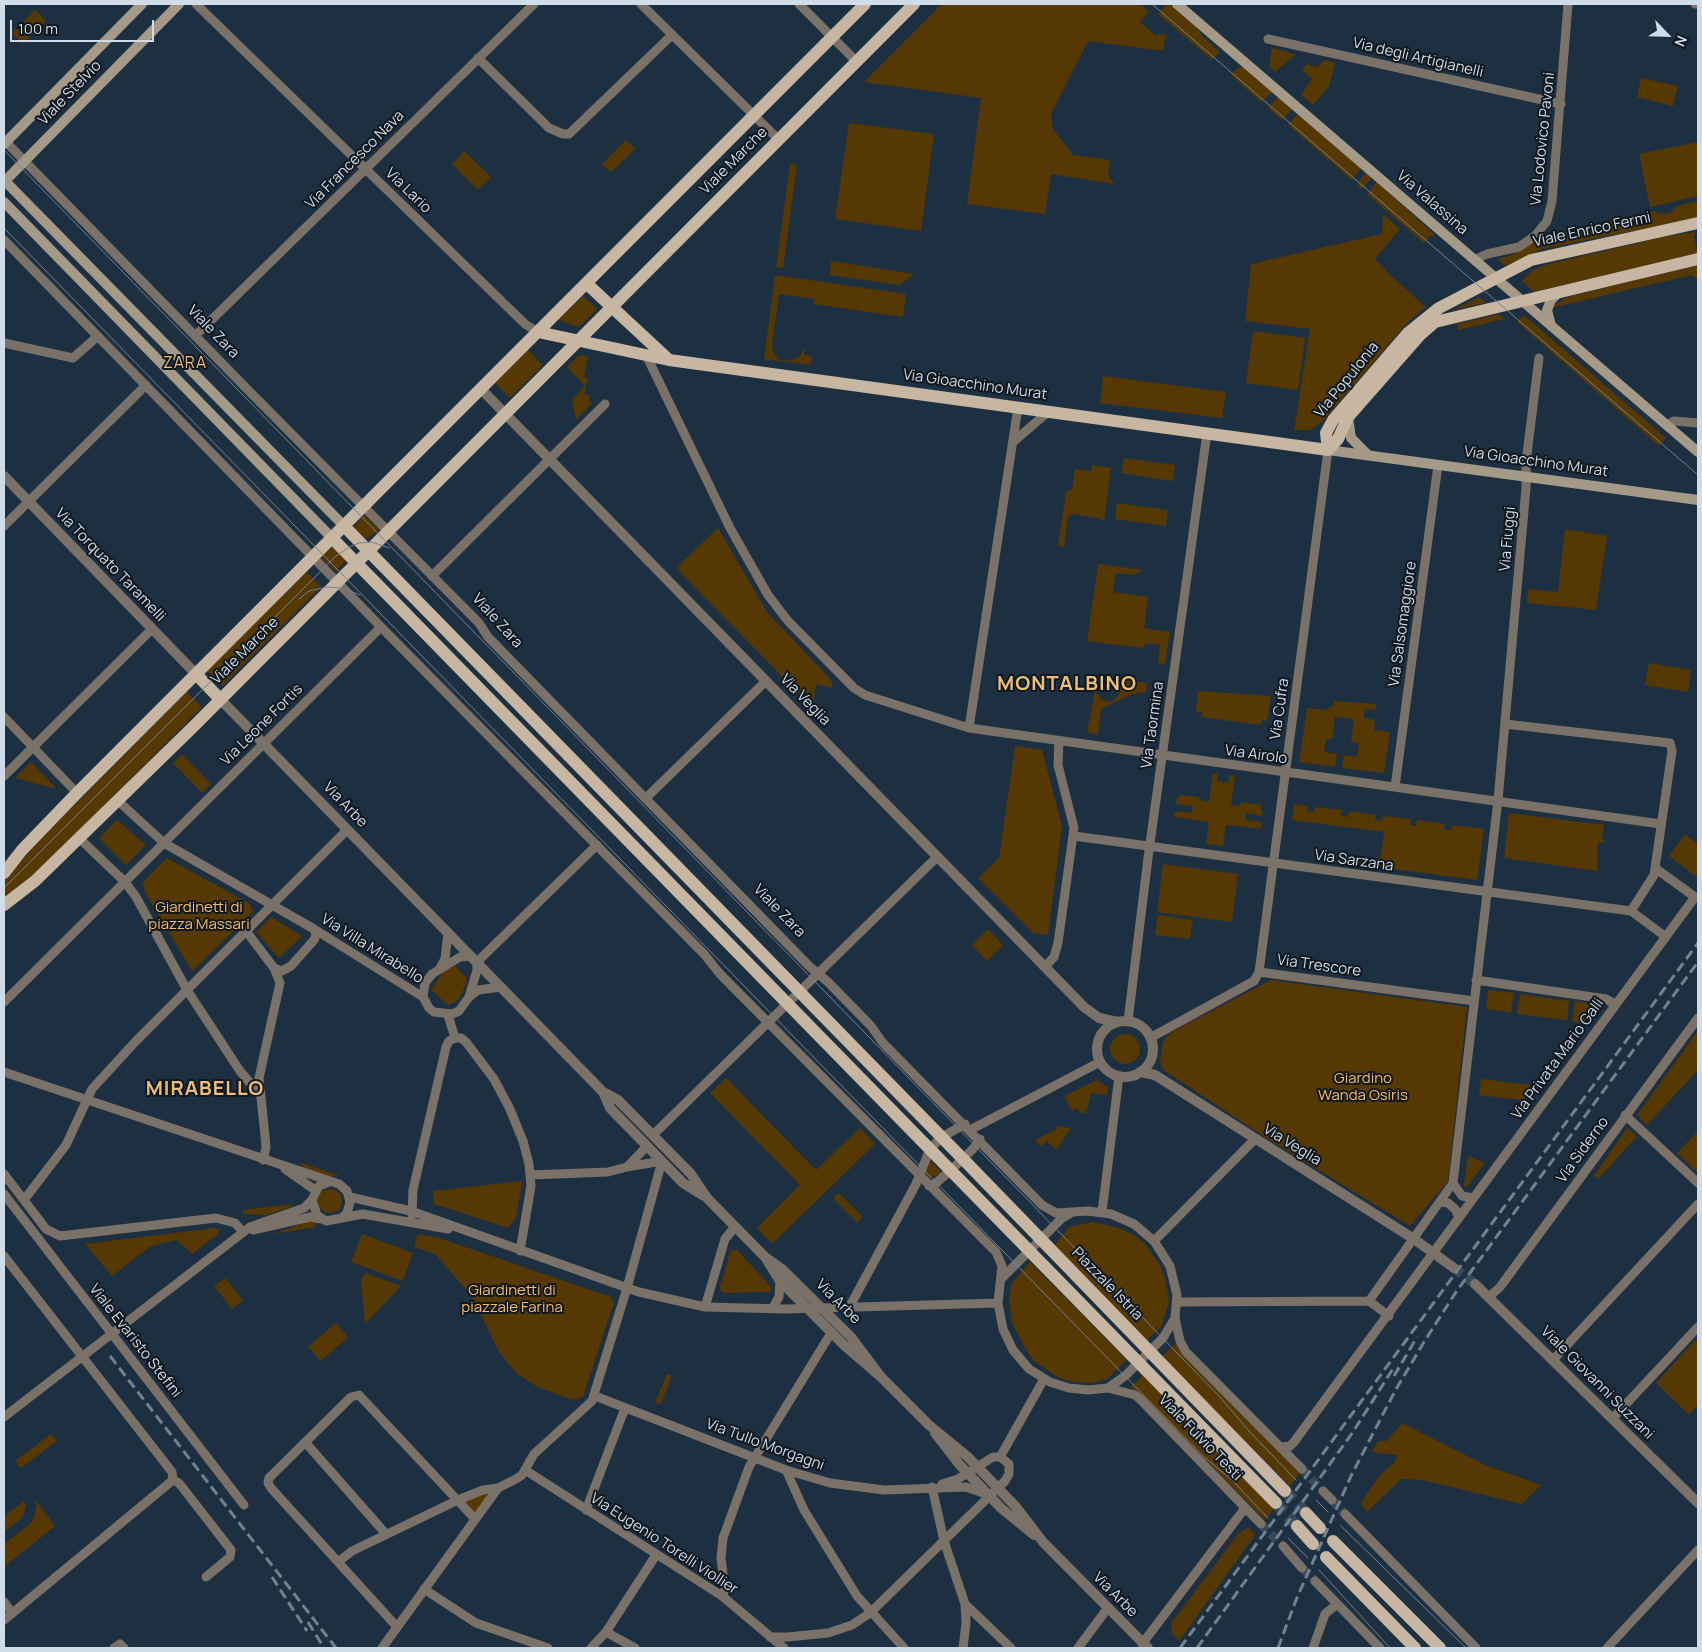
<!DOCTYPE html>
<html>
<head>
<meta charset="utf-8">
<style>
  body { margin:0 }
  #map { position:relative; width:1702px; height:1652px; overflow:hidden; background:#1d3041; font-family:Manrope,sans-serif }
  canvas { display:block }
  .frame { position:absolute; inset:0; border:5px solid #d0dce7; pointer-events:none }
  .north { position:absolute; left:1642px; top:10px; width:50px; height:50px; -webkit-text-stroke:4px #0f171f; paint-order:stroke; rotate:114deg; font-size:14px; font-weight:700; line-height:20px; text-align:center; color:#d0dce7 }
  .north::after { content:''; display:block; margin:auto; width:18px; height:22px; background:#d0dce7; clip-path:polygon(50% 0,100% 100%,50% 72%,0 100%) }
  .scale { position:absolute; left:10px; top:20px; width:144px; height:22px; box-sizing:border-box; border:2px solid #d0dce7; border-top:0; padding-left:6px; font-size:15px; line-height:18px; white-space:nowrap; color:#d0dce7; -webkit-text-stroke:4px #0f171f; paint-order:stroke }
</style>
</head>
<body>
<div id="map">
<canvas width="1702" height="1652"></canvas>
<div class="frame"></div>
<div class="north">N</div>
<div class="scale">100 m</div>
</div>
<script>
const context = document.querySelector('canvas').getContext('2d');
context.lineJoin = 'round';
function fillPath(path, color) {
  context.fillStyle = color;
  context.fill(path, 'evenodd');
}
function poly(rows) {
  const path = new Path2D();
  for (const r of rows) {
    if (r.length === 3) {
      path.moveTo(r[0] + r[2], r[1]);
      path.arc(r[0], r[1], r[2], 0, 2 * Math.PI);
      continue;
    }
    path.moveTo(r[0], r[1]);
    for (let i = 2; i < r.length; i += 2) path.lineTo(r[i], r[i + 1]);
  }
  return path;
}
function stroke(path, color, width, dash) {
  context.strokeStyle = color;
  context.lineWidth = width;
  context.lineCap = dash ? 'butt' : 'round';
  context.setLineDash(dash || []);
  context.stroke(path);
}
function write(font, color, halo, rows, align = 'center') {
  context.font = font + ' Manrope,sans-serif';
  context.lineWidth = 4;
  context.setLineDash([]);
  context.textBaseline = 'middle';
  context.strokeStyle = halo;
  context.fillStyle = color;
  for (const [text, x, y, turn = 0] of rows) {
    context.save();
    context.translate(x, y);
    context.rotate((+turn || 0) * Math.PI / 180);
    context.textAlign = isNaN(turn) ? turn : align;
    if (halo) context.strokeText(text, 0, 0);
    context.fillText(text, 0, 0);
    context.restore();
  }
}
const green = poly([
  [942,4,1140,4,1149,11,1140,22,1155,35,1166,34,1163,51,1088,41,1051,114,1053,129,1073,155,1110,160,1108,174,1114,184,1051,174,1045,214,967,204,981,98,864,82],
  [1167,4,1171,4,1196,25,1202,36,1220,52,1212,60,1158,14],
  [35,10,46,21,23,44,12,33],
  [1272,48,1296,54,1275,72,1269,66],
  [1325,60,1335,62,1329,86,1313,105,1301,95,1312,79,1302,70,1307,64,1317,67],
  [1239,67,1244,67,1273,92,1261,102,1231,75],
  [1641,78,1678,86,1673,106,1637,97],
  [1278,97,1292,109,1282,120,1268,108],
  [1297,114,1361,168,1352,180,1288,125],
  [849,123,934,134,921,231,835,219],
  [626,140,635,149,611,172,602,164],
  [1698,142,1698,196,1650,207,1639,154],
  [464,151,491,177,478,190,452,164],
  [790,164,797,165,783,268,776,267],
  [1366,173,1372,178,1362,189,1357,184],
  [1377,182,1435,235,1433,237,1430,235,1424,243,1367,194],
  [1698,201,1698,218,1542,249,1505,266,1498,259,1512,255,1538,239,1550,239,1574,230,1586,232,1599,225,1654,211,1660,214,1670,213,1677,206],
  [1383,214,1400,229,1375,259,1391,276,1426,307,1409,321,1323,421,1310,430,1294,430,1310,329,1245,321,1251,264,1382,234],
  [1695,232,1694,237,1698,254,1534,292,1522,281,1533,270,1548,264,1668,236],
  [831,261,914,274,900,285,830,275],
  [1698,265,1698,280,1692,275,1555,307,1554,305,1567,297],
  [775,275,906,294,903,317,813,304,814,299,779,294,772,345,774,354,780,360,789,361,799,357,805,348,804,355,812,356,811,365,764,359],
  [583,296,597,309,579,327,558,320],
  [1479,297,1486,303,1453,310],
  [1499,314,1505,319,1458,330,1457,324],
  [1524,315,1666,438,1659,446,1517,322],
  [1253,331,1305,338,1298,390,1246,383],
  [528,350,543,365,510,398,495,383],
  [583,355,588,357,584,377,588,378,584,395,589,395,589,400,592,403,576,420,572,400,585,386,567,367,578,356],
  [1103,376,1226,392,1222,418,1100,403],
  [1124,458,1175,465,1173,481,1121,473],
  [1092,465,1111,468,1104,521,1098,518,1074,514,1068,516,1064,547,1058,546,1066,492,1072,489,1075,469,1091,471],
  [1117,503,1168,510,1166,526,1115,519],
  [364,515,379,529,368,538,360,536,354,527],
  [718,528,767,612,832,681,832,688,816,684,813,708,676,568],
  [1565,529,1607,536,1596,610,1527,603,1528,589,1558,592],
  [334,548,344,556,345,561,336,572,321,557,329,549],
  [1098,564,1143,570,1133,575,1116,573,1113,592,1148,597,1144,628,1170,632,1165,664,1158,663,1160,645,1145,643,1144,648,1087,641],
  [307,572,321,587,222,686,207,671],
  [1649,663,1691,670,1688,692,1645,685],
  [1117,679,1147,683,1146,692,1132,694,1101,709,1098,735,1087,732,1095,691,1101,699,1110,702,1114,700,1120,693],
  [1198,691,1271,696,1267,721,1262,720,1261,725,1201,717,1202,712,1196,712],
  [187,692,202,707,49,861,5,898,4,882,36,844],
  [1334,701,1376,704,1376,710,1365,709,1364,718,1375,720,1374,730,1390,732,1384,773,1342,768,1344,755,1357,757,1359,743,1351,742,1354,719,1335,717,1332,739,1326,739,1324,752,1337,754,1335,767,1299,762,1307,708,1326,710,1333,705],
  [1015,746,1042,750,1062,826,1048,935,1033,933,978,878,999,858],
  [182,754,211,784,202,793,173,763],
  [31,762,57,789,15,778],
  [1213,773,1218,774,1217,781,1228,783,1230,775,1235,776,1231,805,1240,806,1241,802,1261,805,1262,816,1246,813,1245,820,1262,822,1261,829,1226,825,1223,846,1206,844,1209,822,1174,817,1175,811,1192,813,1193,806,1176,804,1177,797,1179,797,1180,795,1200,797,1199,800,1209,802],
  [1294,804,1307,806,1307,811,1314,812,1315,807,1342,810,1341,816,1348,817,1349,811,1376,815,1375,820,1382,821,1383,816,1411,819,1410,825,1416,826,1417,820,1445,824,1444,829,1451,830,1452,825,1484,829,1477,880,1355,864,1356,858,1380,861,1384,832,1292,820],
  [1509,813,1604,825,1602,839,1604,839,1604,843,1598,842,1597,854,1597,871,1504,858],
  [117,820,146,845,126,865,99,838],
  [1685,834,1698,844,1698,878,1669,856],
  [167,858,250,904,253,912,192,971,144,891,145,888,142,883],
  [1163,864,1238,874,1232,922,1157,912],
  [1158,915,1193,920,1190,939,1155,935],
  [271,917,302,936,279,958,256,932],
  [988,929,1003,945,987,961,972,945],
  [455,966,467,978,464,989,457,1001,448,1005,431,990,444,971],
  [1271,980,1467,1007,1448,1181,1410,1226,1268,1139,1165,1071,1162,1067,1160,1061,1163,1042,1170,1033],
  [1488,990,1514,993,1511,1013,1486,1009],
  [1520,994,1569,1001,1567,1020,1517,1014],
  [1575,1001,1601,1005,1585,1027,1585,1023,1572,1021],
  [1698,1031,1698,1070,1647,1125,1637,1115],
  [1125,1049,15],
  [726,1078,816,1170,860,1128,875,1144,772,1244,757,1228,800,1185,710,1093],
  [1481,1079,1530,1085,1529,1094,1522,1100,1479,1095],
  [1097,1080,1108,1087,1107,1095,1091,1093,1086,1113,1081,1113,1077,1108,1072,1111,1064,1096],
  [1056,1126,1071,1128,1056,1150,1047,1141,1041,1146,1035,1140,1057,1129],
  [1627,1128,1637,1136,1598,1179,1594,1176],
  [1698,1131,1698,1173,1677,1153],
  [1468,1156,1485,1163,1467,1187,1464,1187],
  [930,1160,942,1173,929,1178,924,1173],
  [299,1162,340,1176,326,1176,309,1170,299,1164],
  [522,1181,516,1218,508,1228,434,1204,433,1191],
  [330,1201,12],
  [839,1193,862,1216,858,1223,833,1198],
  [291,1204,291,1207,267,1215,243,1214,243,1210],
  [309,1221,316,1222,315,1227,273,1234],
  [1093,1222,1119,1228,1134,1235,1145,1244,1160,1265,1166,1283,1169,1302,1161,1327,1146,1341,1055,1245,1069,1227],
  [215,1228,219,1230,218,1234,192,1254,176,1240,151,1246,112,1276,85,1244],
  [362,1234,413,1253,403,1281,351,1262],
  [418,1234,439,1238,611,1297,614,1304,611,1311,583,1397,573,1400,538,1387,517,1374,499,1352,472,1296,435,1254,414,1247],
  [731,1250,737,1250,772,1288,769,1292,725,1293,721,1291,720,1286],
  [1030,1262,1127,1360,1107,1379,1092,1383,1075,1382,1059,1378,1033,1360,1026,1350,1012,1323,1009,1297,1012,1283],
  [365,1273,401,1286,365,1324,361,1280],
  [225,1278,243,1300,232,1309,214,1286],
  [336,1323,348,1337,321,1361,308,1347],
  [1698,1337,1698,1405,1689,1415,1656,1383],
  [1176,1343,1181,1352,1300,1473,1290,1486,1162,1357],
  [667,1374,672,1375,661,1404,655,1403],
  [1144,1374,1274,1509,1265,1520,1138,1392,1130,1388],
  [1402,1423,1485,1465,1541,1485,1522,1504,1422,1480,1401,1479,1367,1512,1361,1503,1378,1477,1395,1462,1397,1455,1372,1452,1378,1441,1387,1441],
  [51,1434,57,1441,21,1468,15,1461],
  [484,1493,488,1497,475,1514,463,1501],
  [34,1498,55,1526,4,1567,4,1544,32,1522,37,1506],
  [24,1501,26,1506,22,1518,4,1532,4,1517],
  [1249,1527,1255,1535,1179,1641,1171,1632,1172,1622,1238,1534]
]);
const minorTunnel = poly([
  [1302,1469,1323,1491],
  [1332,1500,1345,1514],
  [1261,1524,1283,1546],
  [1302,1568,1315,1581]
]);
const tertiaryTunnel = poly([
  [1454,1268,1475,1284]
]);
const primaryTunnel = poly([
  [1285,1491,1306,1513],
  [1276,1503,1297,1526]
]);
const minor = poly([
  [196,4,525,324,538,332],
  [641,4,778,139],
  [799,4,856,61],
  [1695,4,1698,4],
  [1268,39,1561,104],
  [478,58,549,128,563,134,569,134,672,35],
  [4,140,249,391,479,623,488,637,809,966,828,982,871,1026,883,1043,1042,1205,1056,1213,1088,1211,1111,1214,1134,1224,1154,1241,1170,1266,1177,1295,1175,1318,1163,1338,1125,1376,1108,1388,1088,1390,1069,1388,1050,1382,1029,1369,1013,1350,1003,1329,998,1303,1002,1266,996,1252,720,974,704,954,381,627,4,240],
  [1474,260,1487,254,1519,247,1535,236,1547,221,1552,201,1568,4],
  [195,336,534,4],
  [4,343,73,358,98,336],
  [647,357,730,528,768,595,788,621,854,688,865,695,969,728,1661,824],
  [1667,425,1674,421,1698,423],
  [1013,442,1048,412],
  [4,526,146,385],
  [432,576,605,404],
  [4,717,77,793],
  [1505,724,1670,743,1672,751,1654,875,1631,911],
  [969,728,1018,407],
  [4,776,152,629],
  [1395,787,1438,465],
  [646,798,766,681],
  [117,800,164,843,314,929,423,997,429,1008,434,1012,452,1014,459,1011,469,997,478,990,501,987],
  [1074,836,1631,911,1666,937],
  [79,838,125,882,136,897,187,990,240,1071,260,1095],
  [246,931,274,968,280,983,259,1078,265,1136,266,1148,263,1160],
  [1045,967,1054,957,1058,943,1074,828,1058,765,1059,741],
  [274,968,282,971,291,966,314,940,316,935,314,929],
  [440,968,445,959,448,932],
  [1259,972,1474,1001],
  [1476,980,1606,999,1615,1004],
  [423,997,425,983,432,974,460,957,471,956],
  [469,997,477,970,477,962,597,845],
  [4,1002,381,627],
  [448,1015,455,1038],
  [1128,1021,1148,858,1207,433],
  [455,1038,461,1038,466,1042,494,1079,509,1107,523,1141,529,1164,531,1186,520,1251],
  [1150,1038,1254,981,1259,972,1328,450],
  [4,1072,339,1184,347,1191,350,1202,347,1213,342,1218],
  [1625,1115,1698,1183],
  [970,1130,1100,1062],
  [653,1135,937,857],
  [285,1169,315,1190],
  [4,1174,46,1229,60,1236,216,1218,235,1223,243,1232],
  [530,1175,608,1172,627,1167,647,1146],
  [329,1182,319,1186,312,1200,317,1215,326,1221,363,1214,448,1229],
  [1453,1183,1462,1196,1473,1198],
  [929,1186,936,1183,951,1170,973,1149,980,1139],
  [4,1194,244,1505],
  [350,1197,411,1211,639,1292,705,1307,786,1309,998,1303],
  [24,1200,66,1145,92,1089,136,1041,347,830],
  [1441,1202,1448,1203,1455,1209,1459,1217],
  [1102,1212,1119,1076],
  [412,1215,413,1190,446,1047,449,1041,455,1038],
  [253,1230,310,1217,321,1219],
  [1154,1241,1255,1139],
  [4,1256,172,1472,173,1480],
  [1001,1279,1061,1219,1071,1213],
  [1489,1297,1500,1287,1698,1018],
  [1369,1301,1453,1183,1498,800,1526,488,1526,462,1539,358],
  [1369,1301,1389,1316],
  [1177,1302,1369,1301],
  [850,1306,916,1184,930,1149,942,1137,965,1124],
  [705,1307,725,1239,735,1227],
  [772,1309,779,1297,780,1281],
  [1175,1318,1180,1341,1186,1352,1302,1469],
  [1553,1360,1698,1204],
  [1108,1388,1135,1395,1140,1399,1261,1524],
  [595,1396,786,1470,830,1483,884,1490,966,1487,989,1495],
  [4,1417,250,1227,304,1208,312,1200],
  [1612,1419,1698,1327],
  [305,1442,386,1534],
  [1281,1447,1290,1446,1294,1442,1695,897,1655,868],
  [1000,1457,1044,1379],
  [525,1470,722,1596,784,1648],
  [786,1470,804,1510,857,1596,904,1648],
  [173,1480,179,1483,231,1550,230,1557,206,1577],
  [932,1487,944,1541,965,1604,966,1623,963,1648],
  [1323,1491,1332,1500],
  [586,1510,625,1408],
  [1345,1514,1476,1648],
  [1283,1546,1302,1568],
  [338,1562,352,1551,458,1500,483,1490,498,1488,516,1479,522,1475,534,1454,592,1401,627,1288,662,1161,627,1167],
  [1315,1581,1380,1648],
  [424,1589,476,1623,548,1648],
  [722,1596,725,1590,721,1558,723,1538,749,1467,831,1333],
  [4,1602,12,1613],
  [965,1604,1011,1648],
  [4,1620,173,1480],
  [397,1627,271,1488,268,1483,269,1478,351,1397,359,1395,475,1519],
  [606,1632,635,1648],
  [770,1637,788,1637,828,1633,852,1625,870,1613,1005,1481,1009,1474,1009,1464,1000,1457,993,1457,958,1479,942,1484],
  [1142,1644,1245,1508],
  [114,1648,120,1644,124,1648],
  [382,1648,498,1488],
  [591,1648,606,1632,656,1555],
  [1078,1648,1107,1609],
  [1313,1648,1325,1614,1337,1604],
  [1607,1648,1698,1550]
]);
const tertiary = poly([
  [481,389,1084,1007,1099,1018,1118,1022],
  [4,476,196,674],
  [220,699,603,1092,618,1100,691,1174,707,1198,765,1257,782,1269,851,1337,881,1377],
  [1125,1049,28],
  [1140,1072,1155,1075,1414,1239,1454,1268],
  [603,1092,610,1108,647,1146,683,1183,704,1196],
  [767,1260,780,1281,845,1346,881,1377,929,1425,968,1457,1016,1507,1043,1542,1148,1648],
  [1475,1284,1698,1503],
  [935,1433,959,1464,1001,1508,1034,1535]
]);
const secondary = poly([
  [1177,4,1698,452],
  [4,144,142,4],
  [4,180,344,526],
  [4,182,179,4],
  [4,202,332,538],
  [1551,326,1547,310,1551,300,1558,293],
  [1348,417,1351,438,1368,455],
  [1328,450,1698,500]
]);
const primary = poly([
  [586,283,669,360],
  [538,332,669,360,1328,450],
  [1328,450,1326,433,1333,420,1408,333,1439,308,1531,260,1698,223],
  [1328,450,1338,439,1348,417,1420,335,1435,322,1698,259],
  [344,526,963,1159,1285,1491],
  [332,538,1276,1503],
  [196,674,220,699],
  [4,873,22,850,77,793,865,4],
  [4,905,35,881,194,726,914,4],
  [1306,1513,1320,1528],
  [1297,1526,1313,1544],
  [1333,1541,1440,1648],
  [1326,1557,1415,1648]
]);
const tram = poly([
  [1152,4,1698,475],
  [4,150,1220,1397,1249,1431,1296,1480],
  [4,228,1125,1376,1204,1457,1232,1480,1268,1518],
  [299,599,309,591,327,587,343,588,360,595],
  [4,888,335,557,349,547,359,543,372,542,389,548],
  [1316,1500,1328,1512],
  [1340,1525,1466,1648],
  [1288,1538,1308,1558],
  [1319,1570,1390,1648]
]);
const rail = poly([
  [110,1356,336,1648],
  [1394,1376,1417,1337],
  [272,1577,307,1631],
  [308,1622,324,1648],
  [1180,1648,1698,943],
  [1197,1648,1353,1432,1394,1367],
  [1278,1648,1296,1600,1351,1476,1395,1391,1424,1342,1456,1292,1698,962]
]);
const streetNames = [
  ["Via degli Artigianelli",1418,58,13],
  ["Viale Stelvio",70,93,-46],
  ["Via Lodovico Pavoni",1543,139,-84],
  ["Via Francesco Nava",355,160,-45],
  ["Viale Marche",734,161,-45],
  ["Via Lario",408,191,44],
  ["Via Valassina",1432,203,41],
  ["Viale Enrico Fermi",1592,230,-12],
  ["Viale Zara",213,332,46],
  ["Via Populonia",1347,380,-51],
  ["Via Gioacchino Murat",975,385,8],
  ["Via Gioacchino Murat",1536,462,8],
  ["Via Fiuggi",1508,539,-85],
  ["Via Torquato Taramelli",110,565,46],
  ["Viale Zara",497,621,48],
  ["Via Salsomaggiore",1403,624,-82],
  ["Viale Marche",245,651,-45],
  ["Via Veglia",805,700,46],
  ["Via Cufra",1280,709,-82],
  ["Via Leone Fortis",262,725,-45],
  ["Via Taormina",1153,725,-82],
  ["Via Airolo",1256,755,8],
  ["Via Arbe",345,805,46],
  ["Via Sarzana",1354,861,8],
  ["Viale Zara",779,911,46],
  ["Via Villa Mirabello",372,949,32],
  ["Via Trescore",1319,966,8],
  ["Via Privata Mario Galli",1558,1059,-54],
  ["Via Veglia",1292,1145,32],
  ["Via Siderno",1583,1150,-54],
  ["Piazzale Istria",1107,1284,46],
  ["Via Arbe",838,1302,45],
  ["Viale Evaristo Stefini",135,1341,52],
  ["Viale Giovanni Suzzani",1597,1383,45],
  ["Viale Fulvio Testi",1200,1438,46],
  ["Via Tullo Morgagni",765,1445,20],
  ["Via Eugenio Torelli Viollier",664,1544,33],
  ["Via Arbe",1115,1595,45]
];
const parkNames = [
  ["Giardinetti di",199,908],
  ["piazza Massari",199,925],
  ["Giardino",1363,1079],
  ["Wanda Osiris",1363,1096],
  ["Giardinetti di",512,1291],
  ["piazzale Farina",512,1308]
];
const neighbourhoodNames = [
  ["ZARA",185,364]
];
const districtNames = [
  ["MONTALBINO",1067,684],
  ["MIRABELLO",205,1089]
];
fillPath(green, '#563803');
stroke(minorTunnel, '#384a5a', 9, [9, 4.5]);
stroke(tertiaryTunnel, '#384a5a', 10, [10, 5]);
stroke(primaryTunnel, '#384a5a', 12, [12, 6]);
stroke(minor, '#7a7268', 9);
stroke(tertiary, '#7a7268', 10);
stroke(secondary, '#a59988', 10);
stroke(primary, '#c7b6a1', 12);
stroke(tram, '#738290', 1);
stroke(rail, '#738290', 3, [10, 5]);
write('15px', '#d0dce7', '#0f171f', streetNames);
write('15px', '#fbbe65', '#0f171f', parkNames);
context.letterSpacing = '1px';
write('16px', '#edbd7b', '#0f171f', neighbourhoodNames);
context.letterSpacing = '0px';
context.letterSpacing = '1px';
write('bold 20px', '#edbd7b', '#0f171f', districtNames);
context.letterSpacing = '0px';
</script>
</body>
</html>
